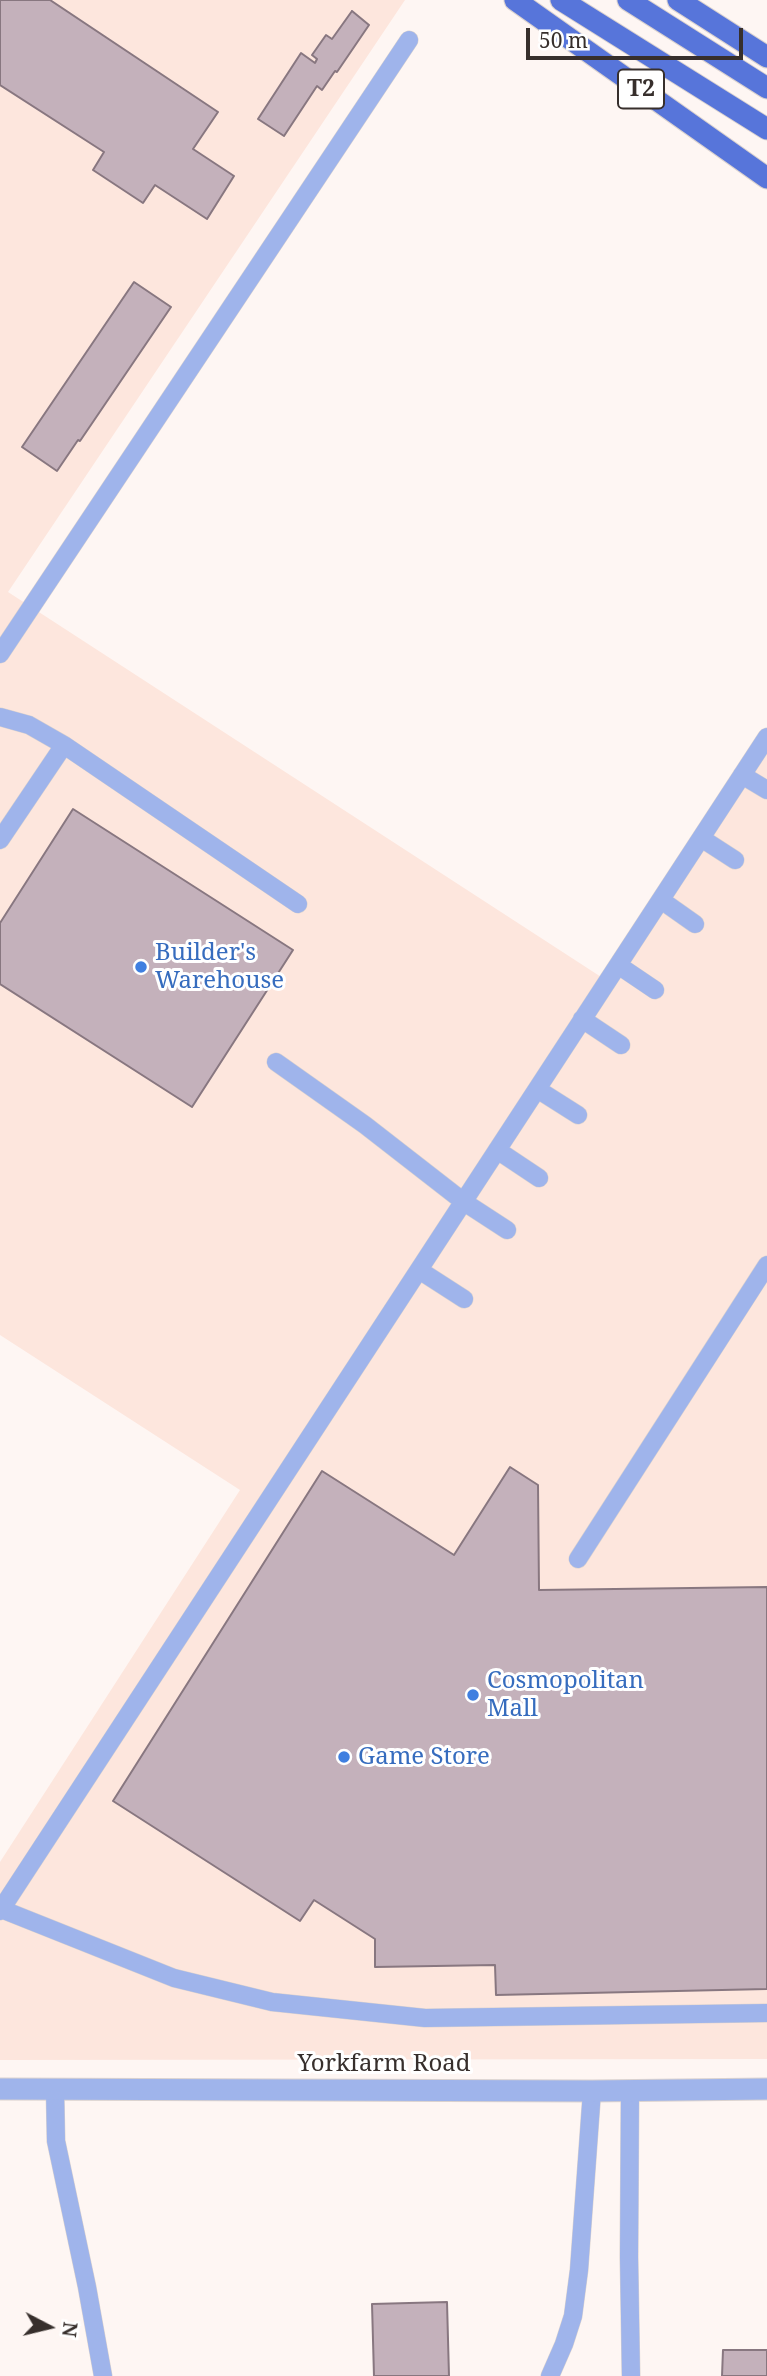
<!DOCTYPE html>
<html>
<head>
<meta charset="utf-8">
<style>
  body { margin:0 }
  #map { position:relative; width:767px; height:2376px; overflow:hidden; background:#fef6f3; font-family:"Noto Serif",serif }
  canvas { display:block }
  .north { position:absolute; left:14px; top:2292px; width:70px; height:70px; -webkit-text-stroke:5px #fff; paint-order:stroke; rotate:97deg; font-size:19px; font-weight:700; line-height:28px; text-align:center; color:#372f2c }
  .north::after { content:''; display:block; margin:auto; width:24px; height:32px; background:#372f2c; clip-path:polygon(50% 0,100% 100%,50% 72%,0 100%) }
  .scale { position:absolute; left:526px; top:28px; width:217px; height:32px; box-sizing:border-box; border:4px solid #372f2c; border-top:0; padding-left:9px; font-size:21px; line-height:24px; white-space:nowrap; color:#372f2c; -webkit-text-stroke:5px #fff; paint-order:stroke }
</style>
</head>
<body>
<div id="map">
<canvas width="767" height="2376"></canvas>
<div class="north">N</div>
<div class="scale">50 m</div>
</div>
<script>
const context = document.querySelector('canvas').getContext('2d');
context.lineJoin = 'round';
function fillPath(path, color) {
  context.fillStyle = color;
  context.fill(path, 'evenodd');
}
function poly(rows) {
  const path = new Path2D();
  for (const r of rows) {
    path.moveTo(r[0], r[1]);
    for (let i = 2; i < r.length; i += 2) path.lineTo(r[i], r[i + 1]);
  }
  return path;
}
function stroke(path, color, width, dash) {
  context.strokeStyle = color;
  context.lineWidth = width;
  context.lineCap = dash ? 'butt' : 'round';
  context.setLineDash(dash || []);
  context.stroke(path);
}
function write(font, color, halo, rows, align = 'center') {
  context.font = font + ' "Noto Serif",serif';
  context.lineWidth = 6;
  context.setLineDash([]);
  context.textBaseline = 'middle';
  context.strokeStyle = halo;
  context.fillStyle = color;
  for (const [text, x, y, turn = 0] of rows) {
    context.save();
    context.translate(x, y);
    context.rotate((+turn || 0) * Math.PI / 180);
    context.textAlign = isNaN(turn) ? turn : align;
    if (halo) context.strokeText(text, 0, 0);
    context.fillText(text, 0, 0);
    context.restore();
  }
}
const built = poly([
  [0,0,405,0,8,592,615,986,767,751,767,2059,0,2060,0,1862,240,1490,0,1335]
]);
const building = poly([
  [0,0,50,0,218,112,193,149,234,176,207,219,155,185,143,203,93,170,104,152,0,85,0,0],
  [352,11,369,25,337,72,335,71,322,90,317,86,284,136,258,119,301,53,315,63,317,59,312,55,326,35,332,39,352,11],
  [134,282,171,307,80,441,78,440,57,471,22,447,134,282],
  [73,809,293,950,192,1107,0,984,0,923,73,809],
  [510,1467,538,1485,539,1590,767,1587,767,1989,496,1995,495,1965,375,1967,375,1939,314,1900,300,1921,113,1801,322,1471,454,1555,510,1467],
  [447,2302,449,2376,374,2376,372,2304,447,2302],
  [723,2350,767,2350,767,2376,722,2376,723,2350]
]);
const service = poly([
  [0,654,409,40],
  [0,717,29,725,64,745],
  [742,775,767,790],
  [701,838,735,860],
  [0,840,64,745,298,904],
  [661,900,695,924],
  [618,965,655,990],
  [582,1019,621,1045],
  [276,1062,365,1125,464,1202,507,1230],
  [537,1089,578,1115],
  [497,1150,539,1178],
  [419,1270,464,1299],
  [578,1559,767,1265],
  [1,1909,174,1978,272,2002,425,2018,767,2013],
  [0,1911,767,737],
  [55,2089,56,2141,87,2287,103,2376],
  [630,2091,629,2257,631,2376],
  [550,2376,564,2344,573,2316,579,2270,592,2091]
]);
const minor = poly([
  [0,2089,592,2091,767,2089]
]);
const primary = poly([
  [515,0,767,178],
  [561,0,767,129],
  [628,0,767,88],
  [678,0,767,57]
]);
const markers = [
  [141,967,7,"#3f7fe0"],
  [473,1695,7,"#3f7fe0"],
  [344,1757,7,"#3f7fe0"]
];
const shields = [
  [641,89,46]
];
const shieldNames = [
  ["T2",641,89]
];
const shopNames = [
  ["Builder's",155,953],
  ["Warehouse",155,981],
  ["Cosmopolitan",487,1681],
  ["Mall",487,1709],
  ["Game Store",358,1757]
];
const streetNames = [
  ["Yorkfarm Road",384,2064]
];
fillPath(built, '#fde6dd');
fillPath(building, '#c4b1bb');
stroke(building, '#887780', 2);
stroke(service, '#dad2cf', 19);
stroke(minor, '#dad2cf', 23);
stroke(primary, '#dad2cf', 23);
stroke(service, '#9fb4eb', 18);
stroke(minor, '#9fb4eb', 21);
stroke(primary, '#5775da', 21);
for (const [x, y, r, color] of markers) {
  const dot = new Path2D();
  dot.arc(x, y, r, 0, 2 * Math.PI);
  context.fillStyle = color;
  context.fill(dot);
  stroke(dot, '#fff', 2.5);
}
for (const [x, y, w] of shields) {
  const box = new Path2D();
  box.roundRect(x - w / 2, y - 19.5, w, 39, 5);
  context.fillStyle = '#fff';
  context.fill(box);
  stroke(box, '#372f2c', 2);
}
write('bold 23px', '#372f2c', null, shieldNames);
write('24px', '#366cbe', '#fff', shopNames, 'left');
write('24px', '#372f2c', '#fff', streetNames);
</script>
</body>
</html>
